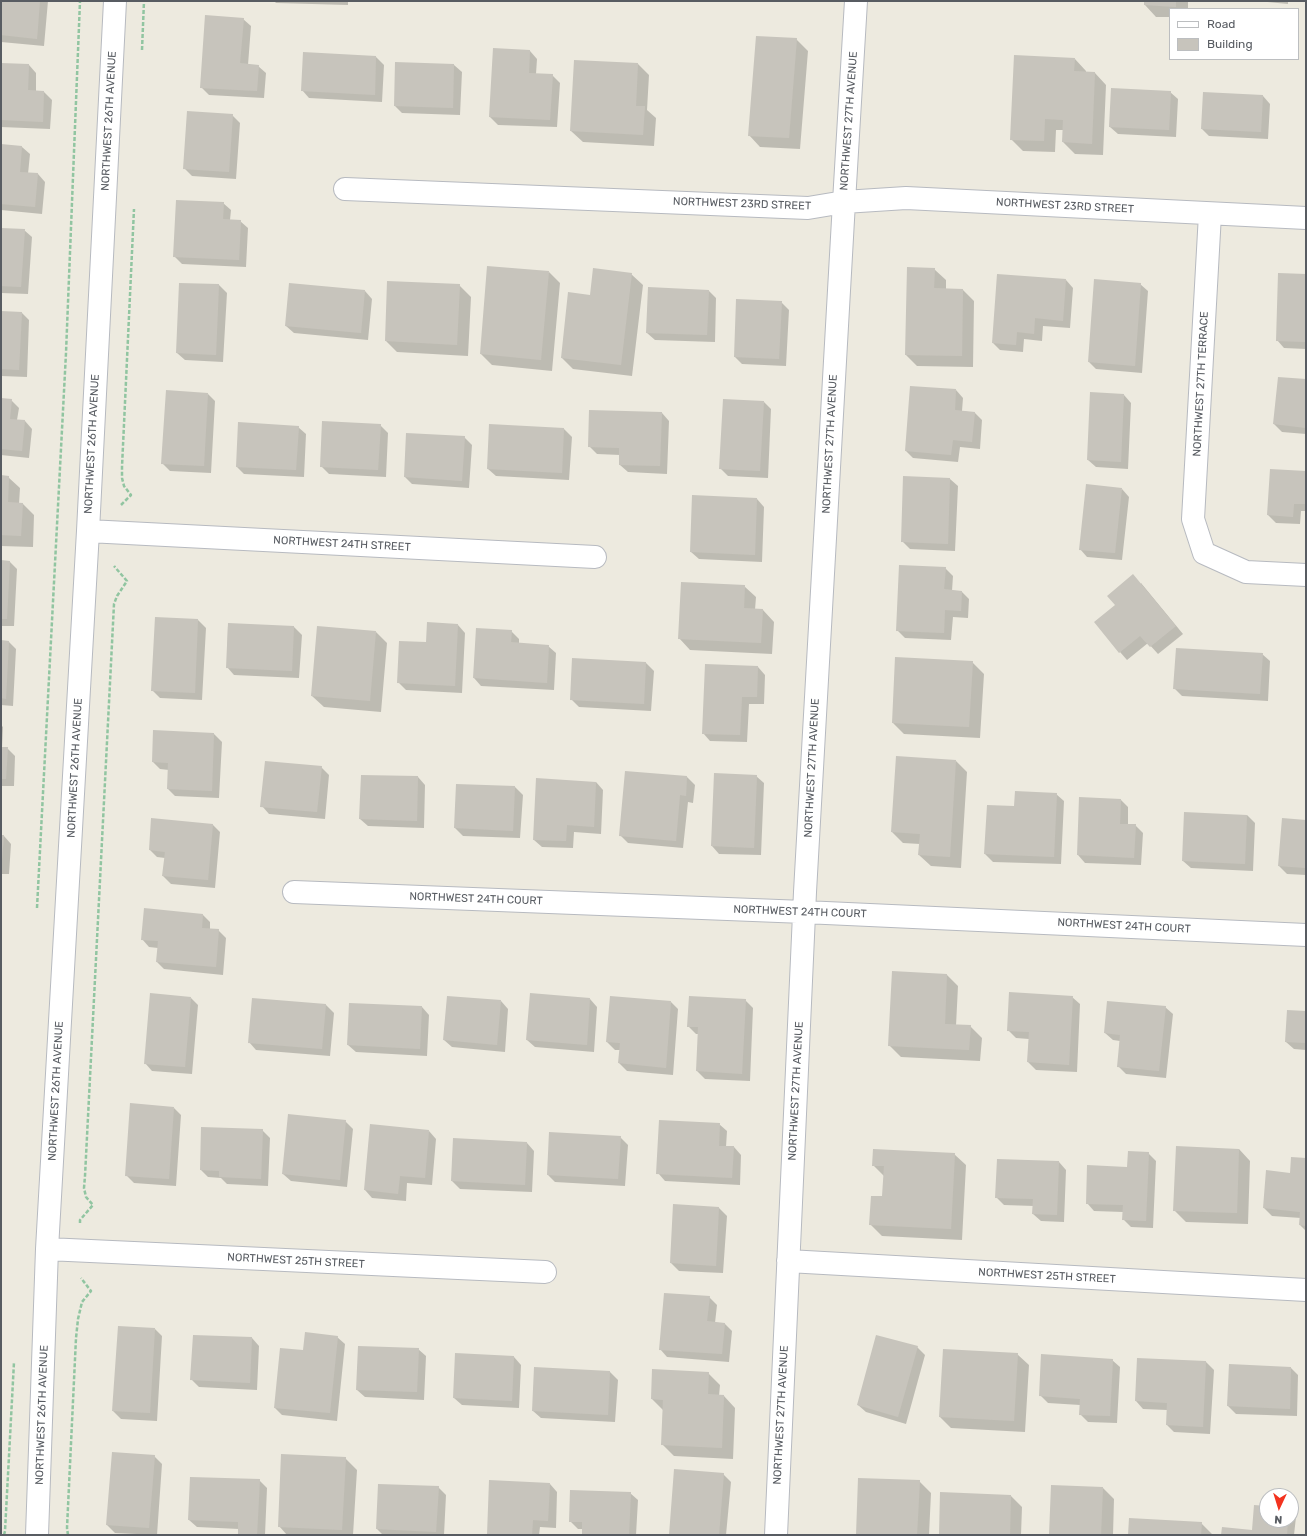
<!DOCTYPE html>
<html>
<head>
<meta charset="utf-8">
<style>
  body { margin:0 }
  #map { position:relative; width:1307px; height:1536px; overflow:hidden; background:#edeadf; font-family:Rubik,sans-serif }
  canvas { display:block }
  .frame { position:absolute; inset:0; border:2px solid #585c62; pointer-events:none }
  .legend { position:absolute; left:1169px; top:8px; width:130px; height:52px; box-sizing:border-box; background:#fff; border:1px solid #bcbec0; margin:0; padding:5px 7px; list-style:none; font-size:12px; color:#585c62 }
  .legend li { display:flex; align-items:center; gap:8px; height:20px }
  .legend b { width:20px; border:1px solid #bcbec0 }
  .north { position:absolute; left:1259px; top:1488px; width:40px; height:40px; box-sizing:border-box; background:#fff; border:1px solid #bcbec0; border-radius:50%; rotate:184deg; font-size:11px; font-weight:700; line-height:16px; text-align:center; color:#585c62 }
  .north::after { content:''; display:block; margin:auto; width:14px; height:18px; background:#f3331f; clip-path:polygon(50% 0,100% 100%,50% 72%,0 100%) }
</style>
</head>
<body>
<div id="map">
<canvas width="1307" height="1536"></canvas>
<div class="frame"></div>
<ul class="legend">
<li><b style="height:5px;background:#fff"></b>Road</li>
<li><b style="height:11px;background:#c7c4bc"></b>Building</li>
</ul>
<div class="north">N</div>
</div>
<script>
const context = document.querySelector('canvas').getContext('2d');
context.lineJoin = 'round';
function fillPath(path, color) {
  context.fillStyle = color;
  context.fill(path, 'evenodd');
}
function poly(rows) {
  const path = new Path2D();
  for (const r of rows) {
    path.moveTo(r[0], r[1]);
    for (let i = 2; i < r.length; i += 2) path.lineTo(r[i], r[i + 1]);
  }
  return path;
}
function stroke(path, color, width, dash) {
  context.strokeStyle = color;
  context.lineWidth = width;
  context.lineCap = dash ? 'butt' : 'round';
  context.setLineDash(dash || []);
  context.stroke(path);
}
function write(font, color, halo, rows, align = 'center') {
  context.font = font + ' Rubik,sans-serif';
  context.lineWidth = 3;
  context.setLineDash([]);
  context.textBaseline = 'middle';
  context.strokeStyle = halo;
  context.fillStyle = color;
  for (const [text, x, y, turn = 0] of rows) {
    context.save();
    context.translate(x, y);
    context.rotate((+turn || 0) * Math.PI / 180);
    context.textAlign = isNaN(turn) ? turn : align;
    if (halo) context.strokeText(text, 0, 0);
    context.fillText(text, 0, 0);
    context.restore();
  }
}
const shadow = poly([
  [1,1,48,1,44,46,1,42],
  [274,1,348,1,348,5,276,3],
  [1145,1,1188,1,1188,9,1170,9,1170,17,1156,17,1145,5],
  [1257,1,1288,1,1288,4],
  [243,19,251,26,248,65,258,66,266,73,264,98,209,95,201,87],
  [796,39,808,51,800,149,760,147,749,135],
  [494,49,530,51,537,59,536,74,552,75,560,83,557,127,498,125,490,117],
  [304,53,376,57,384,65,382,102,309,98,302,90],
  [1075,59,1086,71,1086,73,1095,73,1106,85,1103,155,1075,154,1063,142,1064,130,1056,130,1055,152,1023,151,1011,139],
  [1,64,29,65,36,73,36,92,44,92,52,100,50,129,1,127],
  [638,64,649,75,647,110,656,118,654,146,583,142,571,131],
  [454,65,462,72,460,115,402,113,395,106],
  [1170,92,1178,99,1176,137,1118,134,1110,127],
  [1263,96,1270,104,1268,139,1209,136,1202,129],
  [232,115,240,123,236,179,192,176,184,168],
  [1,145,22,147,30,154,28,174,38,174,45,182,42,214,1,210],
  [223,203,231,210,230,220,240,221,248,228,246,267,182,264,174,256],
  [1,229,24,230,32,237,28,294,1,293],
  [934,269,946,280,946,289,963,290,974,301,973,367,917,366,906,355],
  [549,272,560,283,552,371,492,365,481,354],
  [631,274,643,285,632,376,573,369,562,358,591,296],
  [1306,275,1306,349,1284,348,1277,340],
  [1066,280,1073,288,1070,328,1043,326,1042,341,1024,339,1023,352,1000,350,993,343],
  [180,284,219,285,227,293,223,362,185,360,177,353],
  [1140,284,1148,291,1142,373,1096,369,1089,362],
  [459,285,471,297,468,356,397,352,386,341],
  [365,291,372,299,368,340,294,333,286,326],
  [709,291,716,298,715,342,655,340,647,333],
  [781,302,789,310,786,366,742,364,735,357],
  [1,312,22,313,29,320,27,377,1,376],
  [1306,380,1306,434,1282,432,1274,424],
  [956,390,963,398,962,411,975,413,982,420,980,449,960,447,958,462,913,458,906,451],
  [208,394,215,401,211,473,170,471,162,463],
  [1124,395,1131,403,1128,469,1096,467,1088,460],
  [1,399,11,400,19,408,17,420,25,421,32,429,29,458,1,455],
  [764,402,771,409,768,478,728,476,720,468],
  [662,413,669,421,667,474,628,472,620,465,620,455,597,454,589,446],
  [380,425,388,433,386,477,329,474,321,466],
  [490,425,564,429,572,437,569,480,496,476,488,469],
  [298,427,306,434,304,477,244,474,237,467],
  [464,437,472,445,469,488,412,484,405,477],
  [1306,472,1306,511,1301,511,1300,524,1276,523,1268,515],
  [1,476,8,477,20,488,19,504,23,504,34,515,33,547,1,546],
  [904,477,950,479,958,486,955,551,910,549,902,541],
  [1122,489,1129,497,1122,560,1087,557,1080,549],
  [757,499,764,507,762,562,699,559,691,552],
  [1,561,10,562,17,569,14,626,1,626],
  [945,568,953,576,952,591,962,592,969,599,968,618,953,617,951,640,905,638,897,630],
  [1141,583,1183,634,1158,654,1148,643,1127,660,1120,652],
  [744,586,756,597,755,610,763,610,774,622,772,654,690,650,679,638],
  [198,620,206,628,202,700,160,698,152,690],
  [228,624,294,627,302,635,299,678,234,675,227,667],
  [458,625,465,633,462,693,406,690,398,682,427,643],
  [477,629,511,631,519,639,519,644,548,646,556,653,554,690,481,686,474,678],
  [376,632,387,643,381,712,324,707,312,696],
  [1,641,9,642,16,649,13,706,1,705],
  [1262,654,1270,661,1268,701,1182,696,1174,688],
  [573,659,646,663,654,671,651,711,579,707,571,699],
  [972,662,984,674,980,738,904,734,893,723],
  [758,667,765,675,764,704,749,704,747,742,710,741,703,733],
  [1,725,3,727,2,748,7,748,15,756,14,786,1,786],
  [154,731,214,734,222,742,219,798,175,796,168,789,169,770,160,769,153,762],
  [956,761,967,772,961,868,931,866,919,855,920,844,903,843,892,832],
  [321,767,329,775,325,819,269,814,262,806],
  [626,772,687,777,695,785,693,803,688,802,683,848,628,843,620,835],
  [756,776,764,783,761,855,719,854,712,846],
  [418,777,425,785,424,828,368,826,360,819],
  [596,782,603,790,601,834,574,832,573,848,542,847,534,840],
  [515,787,523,795,520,838,463,836,455,828],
  [1056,794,1064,801,1061,864,993,862,985,854],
  [1121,800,1128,807,1128,825,1135,825,1143,833,1141,865,1085,863,1078,855],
  [1247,815,1255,823,1253,871,1191,868,1183,861],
  [1306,821,1306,875,1287,874,1279,866],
  [213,825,220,832,215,888,171,884,163,876,165,858,157,857,150,850],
  [1,836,4,836,11,844,9,874,1,874],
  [203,915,210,922,210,930,218,930,226,938,223,975,164,969,157,962,158,948,149,947,142,939],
  [893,972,947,975,958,986,956,1026,970,1026,982,1038,980,1061,901,1057,889,1045],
  [1072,997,1080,1004,1077,1072,1036,1070,1028,1062,1029,1039,1016,1038,1008,1030],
  [191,998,198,1005,192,1074,152,1071,145,1063],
  [253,999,326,1005,334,1013,330,1056,256,1050,249,1042],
  [590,999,597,1007,594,1052,535,1047,527,1040],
  [745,1000,753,1008,750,1081,705,1079,697,1071,699,1034,696,1034,688,1026],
  [501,1001,508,1009,505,1052,452,1047,444,1040],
  [671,1002,678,1009,673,1075,627,1071,619,1063,621,1050,615,1050,607,1042],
  [422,1007,429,1015,427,1056,356,1052,348,1045],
  [1165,1007,1173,1014,1166,1078,1126,1074,1118,1066,1120,1041,1113,1040,1105,1033],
  [1306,1012,1306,1050,1294,1049,1286,1042],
  [174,1108,181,1115,176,1186,134,1183,126,1175],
  [345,1121,353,1129,347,1187,291,1181,283,1174],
  [719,1124,727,1131,726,1147,734,1147,741,1155,740,1185,665,1181,658,1173],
  [262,1130,270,1138,268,1186,227,1184,221,1178,208,1177,201,1170],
  [429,1131,436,1139,432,1185,407,1183,406,1201,372,1198,365,1190],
  [620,1137,628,1145,625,1186,555,1182,548,1175],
  [527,1143,534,1151,532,1192,460,1189,452,1181],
  [1239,1149,1250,1161,1248,1224,1186,1222,1174,1210],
  [1148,1153,1156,1161,1153,1228,1131,1227,1123,1219,1123,1212,1094,1211,1087,1203,1128,1168],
  [954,1154,966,1165,962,1240,882,1236,870,1224,883,1197,884,1176,873,1165],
  [1306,1159,1306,1231,1300,1225,1301,1218,1272,1216,1264,1208,1291,1174],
  [1059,1162,1066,1170,1064,1222,1041,1221,1033,1214,1034,1206,1004,1205,996,1197],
  [674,1205,719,1208,727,1216,723,1273,679,1271,671,1263],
  [709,1297,717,1305,715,1323,724,1323,732,1331,729,1362,667,1357,660,1349],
  [155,1329,162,1336,157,1421,121,1419,113,1411],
  [337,1337,345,1344,337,1421,282,1415,275,1408,304,1351],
  [252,1338,259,1346,257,1390,199,1387,192,1380],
  [917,1347,925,1355,906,1424,866,1412,858,1405],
  [418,1349,426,1356,424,1400,365,1397,357,1390],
  [1017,1354,1029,1365,1025,1432,951,1428,940,1417],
  [514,1357,521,1365,519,1408,462,1405,454,1398],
  [1138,1359,1206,1362,1214,1370,1210,1434,1174,1432,1167,1425,1167,1410,1143,1409,1136,1401],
  [1112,1360,1120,1367,1117,1423,1088,1422,1080,1414,1080,1405,1048,1403,1040,1395],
  [535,1368,610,1372,618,1380,615,1422,541,1418,533,1411],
  [1291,1368,1298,1375,1297,1416,1236,1414,1228,1406],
  [708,1373,720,1385,719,1396,724,1396,735,1408,733,1459,674,1456,662,1444,663,1410,652,1399],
  [154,1456,162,1464,157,1535,115,1533,107,1525],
  [345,1458,357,1470,353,1535,287,1535,279,1526],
  [723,1474,731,1482,726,1535,670,1535],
  [259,1480,267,1488,265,1535,239,1535,239,1529,197,1527,189,1520],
  [919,1481,931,1493,929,1535,857,1535],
  [550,1484,557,1492,556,1528,540,1527,539,1535,488,1535],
  [438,1487,446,1495,444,1535,383,1535,377,1529],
  [1103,1488,1114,1499,1113,1535,1050,1535],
  [630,1493,638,1500,636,1535,583,1535,583,1529,578,1529,570,1521],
  [1011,1496,1022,1507,1021,1535,940,1535],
  [1267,1507,1267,1520,1291,1520,1291,1512,1296,1517,1294,1535,1222,1535,1253,1531],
  [1201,1523,1213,1535,1129,1535]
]);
const building = poly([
  [1,1,40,1,37,39,1,35],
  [1144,1,1176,1,1176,7,1144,5],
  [205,15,244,18,240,63,259,65,257,91,200,88],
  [756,36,797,38,789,138,748,136],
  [493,48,530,50,529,73,553,74,550,120,489,117],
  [303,52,376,56,375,95,301,91],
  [1014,55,1075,58,1074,71,1095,72,1092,144,1062,142,1063,120,1045,119,1044,141,1010,140],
  [574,60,638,63,636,106,645,106,643,135,570,131],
  [395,62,454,64,453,108,394,106],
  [1,63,29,64,28,90,44,91,43,122,1,120],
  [1111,88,1171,91,1169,130,1109,127],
  [1203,92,1263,95,1261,132,1201,129],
  [187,111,233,114,229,172,183,169],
  [1,144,22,146,20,172,38,173,35,207,1,204],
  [176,200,224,202,223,219,241,220,239,260,173,257],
  [1,228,25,229,21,287,1,286],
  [487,266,549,271,541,360,480,354],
  [907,267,935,268,934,288,963,289,962,356,905,355],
  [593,268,632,273,621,365,561,358,568,292,590,295],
  [1278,273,1306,274,1306,342,1276,341],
  [997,274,1066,279,1063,321,1035,318,1034,334,1017,332,1016,345,992,343],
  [1094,279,1141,283,1135,366,1088,362],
  [387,281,460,284,457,345,385,341],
  [179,283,219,284,216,355,176,353],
  [289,283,365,290,361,333,285,326],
  [648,287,709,290,707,335,646,333],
  [736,299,782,301,779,359,734,357],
  [1,311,22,312,19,370,1,369],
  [1278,377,1306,379,1306,428,1273,424],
  [910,386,956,389,955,410,975,412,972,442,953,440,951,455,905,451],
  [166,390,208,393,204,466,161,464],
  [1090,392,1124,394,1121,462,1087,460],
  [1,398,12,399,10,419,25,420,22,451,1,449],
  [723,399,764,401,760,471,719,469],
  [589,410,662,412,660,466,619,465,619,448,588,447],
  [322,421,381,424,378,470,320,467],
  [238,422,299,426,296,470,236,467],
  [489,424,564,428,562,473,487,469],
  [406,433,465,436,462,481,404,477],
  [1270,469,1306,471,1306,504,1294,504,1293,517,1267,515],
  [1,475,9,476,8,502,23,503,21,536,1,535],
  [903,476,950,478,948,544,901,542],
  [1086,484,1122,488,1115,553,1079,550],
  [692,495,757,498,755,555,690,552],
  [1,560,10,561,7,619,1,619],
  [899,565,946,567,944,589,962,591,961,611,945,610,944,633,896,631],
  [1133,574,1176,626,1150,647,1140,636,1119,653,1094,622,1115,605,1107,596],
  [681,582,745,585,744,608,763,609,761,643,678,639],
  [155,617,198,619,195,693,151,691],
  [427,622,458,624,455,686,397,683,399,641,426,642],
  [228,623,294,626,292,671,226,668],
  [317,626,376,631,370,701,311,696],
  [476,628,512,630,511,642,549,645,547,683,473,678],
  [1,640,9,641,6,699,1,698],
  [1176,648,1263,653,1260,694,1173,689],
  [895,657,973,661,969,727,892,723],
  [572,658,646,662,644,704,570,700],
  [705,664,758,666,757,697,742,697,740,735,702,734],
  [153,730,214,733,212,791,167,789,168,763,152,762],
  [1,747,8,747,6,779,1,779],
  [896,756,956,760,950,857,918,855,920,834,891,832],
  [265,761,322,766,317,812,260,807],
  [625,771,687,776,686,796,680,795,676,841,619,836],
  [714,773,757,775,754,848,711,846],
  [361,775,418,776,417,821,359,819],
  [536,778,596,782,594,827,567,825,566,841,533,840],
  [456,784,515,786,513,831,454,828],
  [1015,791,1057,793,1054,857,984,854,987,805,1014,806],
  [1079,797,1121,799,1120,824,1136,824,1134,858,1077,855],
  [1184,812,1247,815,1245,864,1182,861],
  [151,818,213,824,208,880,162,876,165,852,149,850],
  [1282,818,1306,820,1306,868,1278,866],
  [1,835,4,835,2,860,1,860],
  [144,908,203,914,202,928,219,929,216,967,156,962,158,941,141,940],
  [892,971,947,974,945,1024,971,1025,969,1050,888,1046],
  [1009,992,1073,996,1069,1065,1027,1062,1029,1032,1007,1031],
  [150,993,191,997,185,1067,144,1064],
  [530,993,590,998,587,1045,526,1040],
  [447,996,501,1000,497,1045,443,1040],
  [610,996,671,1001,666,1068,618,1063,620,1043,606,1042],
  [689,996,746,999,742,1074,696,1071,698,1027,687,1027],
  [252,998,326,1004,322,1049,248,1043],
  [1107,1001,1166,1006,1159,1071,1117,1067,1120,1035,1104,1033],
  [349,1003,422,1006,420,1049,347,1045],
  [1287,1010,1306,1011,1306,1043,1285,1042],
  [130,1103,174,1107,169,1179,125,1176],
  [288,1114,346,1120,340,1180,282,1174],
  [659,1120,720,1123,719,1146,734,1146,732,1178,656,1174],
  [370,1124,429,1130,425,1178,400,1176,398,1194,364,1190],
  [201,1127,263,1129,261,1179,219,1177,219,1171,200,1170],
  [549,1132,621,1136,618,1179,547,1175],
  [453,1138,527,1142,525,1185,451,1181],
  [1176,1146,1239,1149,1237,1213,1173,1211],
  [873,1149,955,1153,951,1229,869,1225,871,1196,882,1196,884,1166,872,1166],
  [1128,1151,1149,1152,1146,1221,1122,1220,1123,1205,1086,1204,1087,1165,1127,1167],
  [1291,1157,1306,1158,1306,1226,1299,1225,1300,1212,1263,1208,1266,1170,1290,1173],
  [997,1159,1059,1161,1057,1215,1032,1214,1033,1199,995,1198],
  [673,1204,719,1207,716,1266,670,1263],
  [664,1293,710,1296,707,1321,725,1323,722,1354,659,1350],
  [118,1326,155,1328,150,1413,112,1411],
  [305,1332,338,1336,330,1413,274,1408,280,1348,303,1350],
  [193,1335,252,1337,250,1383,190,1380],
  [876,1335,918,1346,898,1417,857,1405],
  [358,1346,419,1348,417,1392,356,1390],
  [943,1349,1018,1353,1014,1421,939,1417],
  [455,1353,514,1356,512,1401,453,1398],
  [1041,1354,1113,1359,1110,1416,1079,1415,1080,1399,1039,1396],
  [1137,1358,1206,1361,1203,1427,1166,1425,1167,1403,1135,1401],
  [1229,1364,1291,1367,1290,1409,1227,1406],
  [534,1367,610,1371,608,1415,532,1411],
  [652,1369,709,1372,708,1394,724,1395,722,1448,661,1445,663,1400,651,1399],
  [112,1452,155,1455,149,1528,106,1525],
  [281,1454,346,1457,342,1530,278,1527],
  [674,1469,724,1473,719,1535,669,1535],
  [190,1477,260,1479,257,1535,238,1535,238,1522,188,1520],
  [858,1478,920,1480,917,1535,856,1535],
  [489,1480,550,1483,548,1521,533,1520,532,1535,487,1535],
  [378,1484,439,1486,436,1532,376,1529],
  [1051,1485,1103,1487,1101,1535,1049,1535],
  [570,1490,631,1492,629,1535,582,1535,582,1522,569,1522],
  [940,1492,1011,1495,1010,1535,939,1535],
  [1254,1505,1267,1506,1267,1520,1288,1520,1287,1535,1221,1535,1222,1527,1252,1530],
  [1129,1518,1202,1522,1201,1535,1128,1535]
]);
const path = poly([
  [142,50,144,1],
  [121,505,131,495,124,486,122,478,122,467,134,209],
  [37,908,66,353,80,1],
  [80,1223,80,1220,93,1205,86,1197,84,1188,85,1176,114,604,117,596,127,581,114,566],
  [4,1535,5,1531,14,1362],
  [68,1535,67,1528,76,1338,78,1319,82,1302,91,1291,81,1278]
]);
const street = poly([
  [345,189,808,208,844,202,906,198,1306,218],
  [1210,214,1193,519,1204,553,1246,572,1306,575],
  [88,531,595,557],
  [294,892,804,912,1306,935],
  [47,1249,545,1272],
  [788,1261,1306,1290],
  [37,1535,47,1249,88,531,115,1],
  [776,1535,805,892,844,202,856,1]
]);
const streetNames = [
  ["NORTHWEST 26TH AVENUE",109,121,-87],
  ["NORTHWEST 27TH AVENUE",849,121,-86],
  ["NORTHWEST 23RD STREET",742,204,2],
  ["NORTHWEST 23RD STREET",1065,206,3],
  ["NORTHWEST 27TH TERRACE",1201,384,-87],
  ["NORTHWEST 26TH AVENUE",92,444,-87],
  ["NORTHWEST 27TH AVENUE",830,444,-87],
  ["NORTHWEST 24TH STREET",342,544,3],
  ["NORTHWEST 26TH AVENUE",75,768,-87],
  ["NORTHWEST 27TH AVENUE",812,768,-87],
  ["NORTHWEST 24TH COURT",476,899,2],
  ["NORTHWEST 24TH COURT",800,912,2],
  ["NORTHWEST 24TH COURT",1124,926,3],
  ["NORTHWEST 26TH AVENUE",56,1091,-87],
  ["NORTHWEST 27TH AVENUE",796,1091,-87],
  ["NORTHWEST 25TH STREET",296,1261,3],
  ["NORTHWEST 25TH STREET",1047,1276,3],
  ["NORTHWEST 26TH AVENUE",42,1415,-88],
  ["NORTHWEST 27TH AVENUE",781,1415,-87]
];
fillPath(shadow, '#0003');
fillPath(building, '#c7c4bc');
stroke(street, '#b7bac0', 24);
stroke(path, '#91c5a1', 2.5, [4, 2]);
stroke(street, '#fff', 22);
write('11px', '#585c62', '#fff', streetNames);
</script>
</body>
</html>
